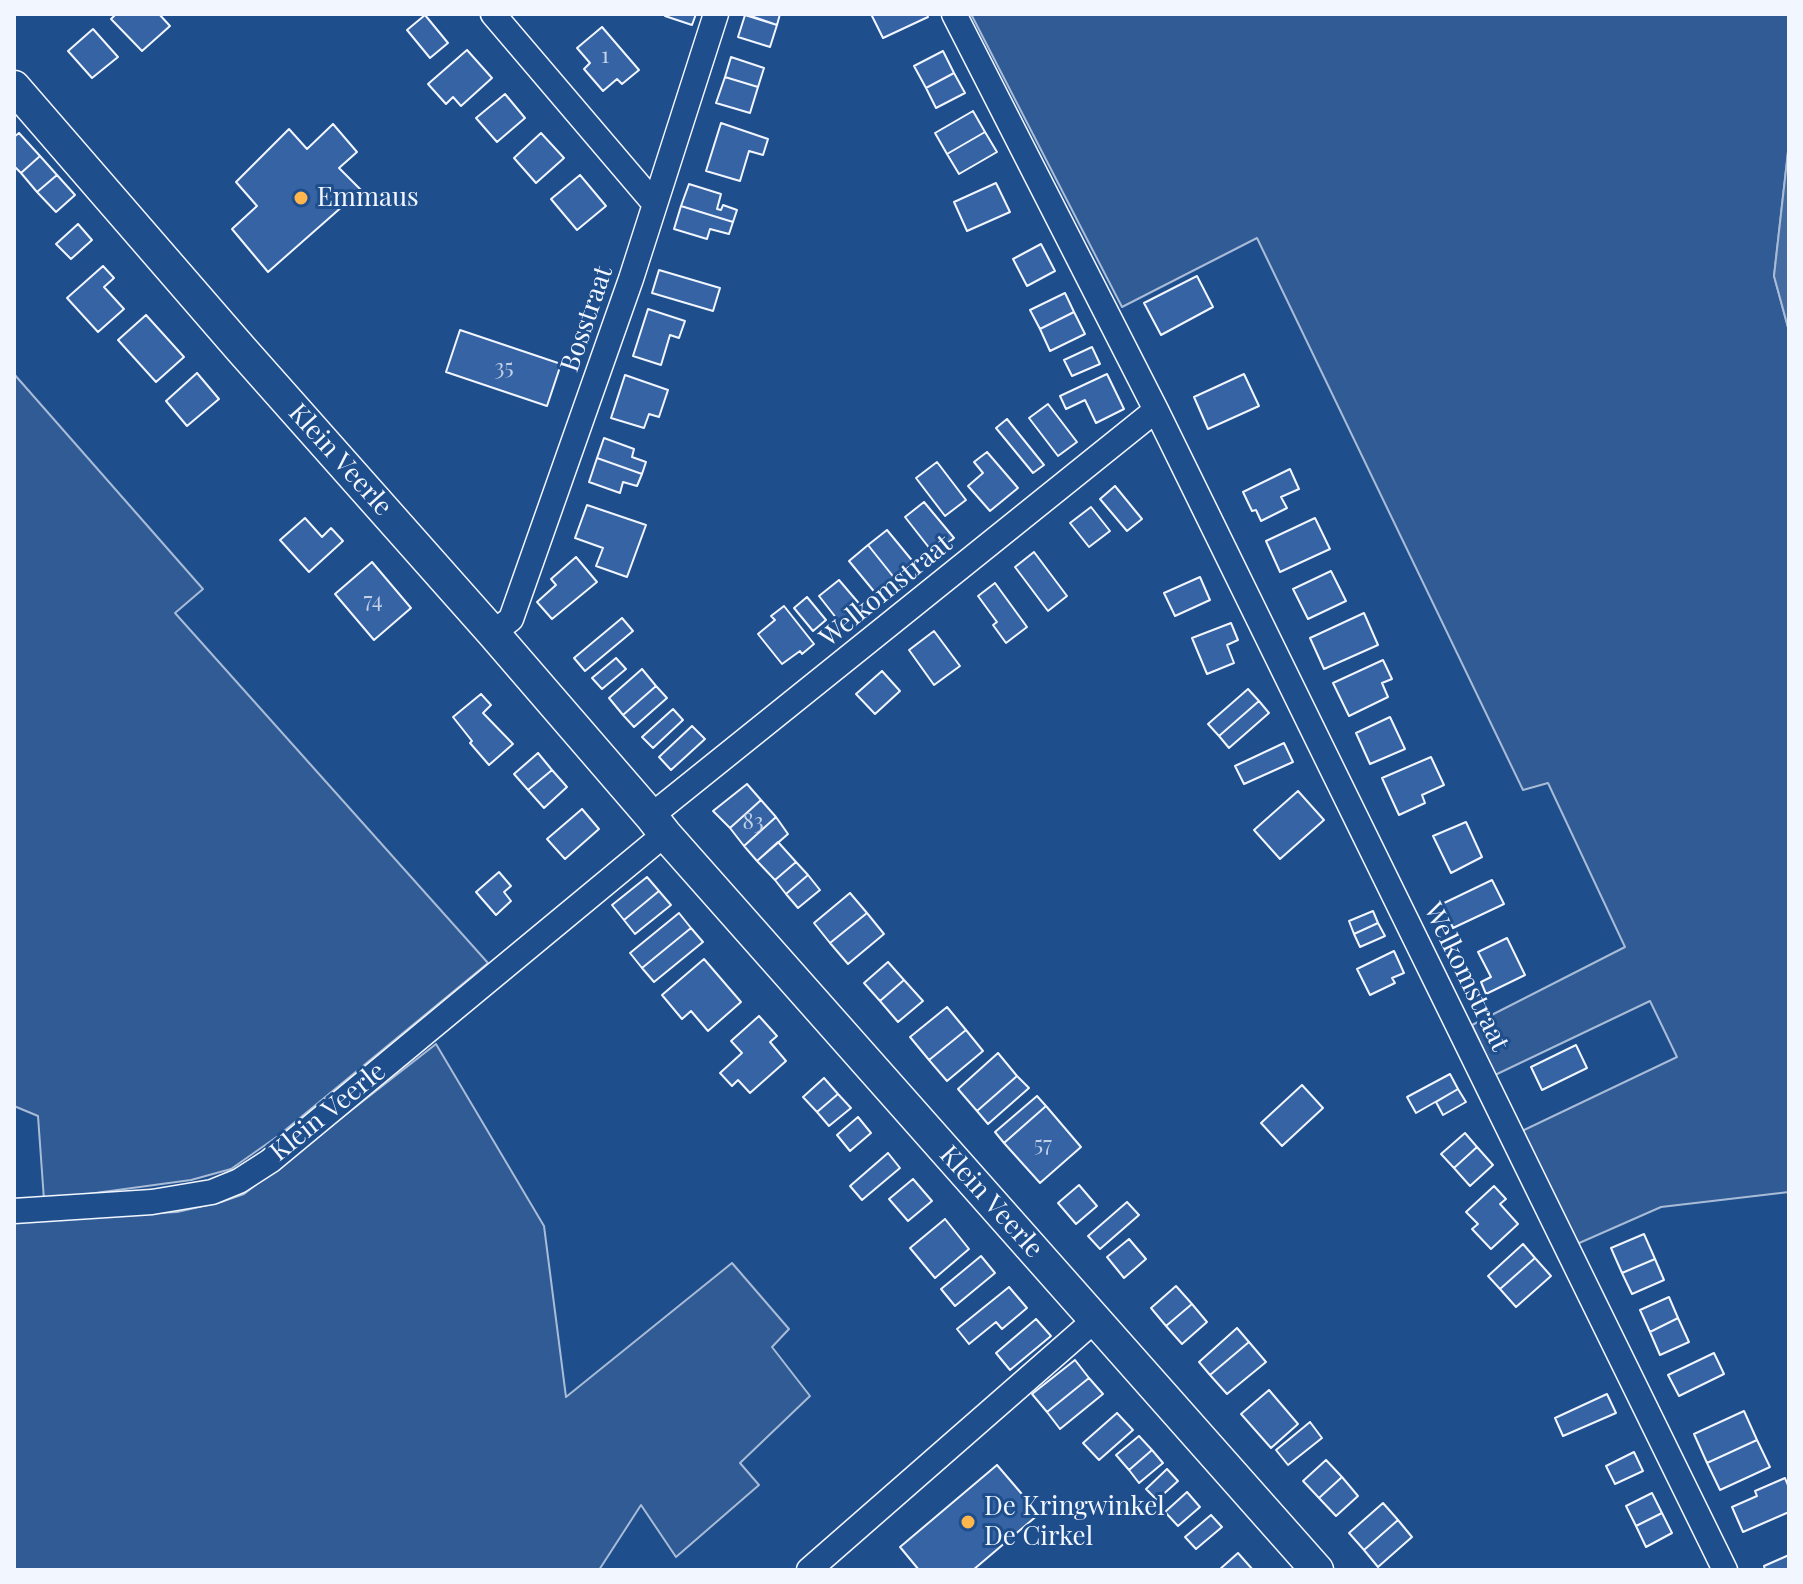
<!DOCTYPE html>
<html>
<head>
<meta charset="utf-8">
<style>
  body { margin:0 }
  #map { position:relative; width:1803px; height:1584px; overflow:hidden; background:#1f4e8c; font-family:"Playfair Display",serif }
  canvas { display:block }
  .frame { position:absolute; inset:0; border:16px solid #f2f6ff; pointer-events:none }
</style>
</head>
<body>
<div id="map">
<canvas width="1803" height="1584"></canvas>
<div class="frame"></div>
</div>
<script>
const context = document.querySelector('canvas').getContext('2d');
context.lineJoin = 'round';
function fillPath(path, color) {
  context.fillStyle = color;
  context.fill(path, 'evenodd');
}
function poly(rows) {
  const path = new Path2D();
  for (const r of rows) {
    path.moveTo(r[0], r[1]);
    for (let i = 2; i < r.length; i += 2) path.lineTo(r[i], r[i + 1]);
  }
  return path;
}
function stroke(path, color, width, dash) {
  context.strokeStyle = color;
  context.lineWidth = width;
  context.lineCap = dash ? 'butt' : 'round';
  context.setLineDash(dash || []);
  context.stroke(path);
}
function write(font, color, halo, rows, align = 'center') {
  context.font = font + ' "Playfair Display",serif';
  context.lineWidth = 6;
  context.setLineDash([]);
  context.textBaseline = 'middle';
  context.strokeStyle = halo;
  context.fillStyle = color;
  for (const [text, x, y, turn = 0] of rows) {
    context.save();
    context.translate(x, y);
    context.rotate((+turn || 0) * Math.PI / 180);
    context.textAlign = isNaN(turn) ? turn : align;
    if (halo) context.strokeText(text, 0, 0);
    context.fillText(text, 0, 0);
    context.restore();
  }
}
const green = poly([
  [971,14,1789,14,1789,143,1774,276,1789,331,1789,1192,1661,1207,1577,1244,1522,1131,1677,1057,1650,1001,1495,1075,1472,1025,1625,947,1548,783,1523,790,1257,238,1122,307,971,14],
  [14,374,203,589,175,613,488,963,278,1136,231,1169,191,1180,44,1200,38,1116,14,1106,14,374],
  [436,1044,544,1226,566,1397,732,1263,789,1329,772,1347,810,1396,740,1463,759,1485,676,1557,641,1505,599,1570,14,1570,14,1221,177,1212,221,1202,244,1194,436,1044]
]);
const water = poly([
  [1789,143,1789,331,1774,276,1789,143]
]);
const building = poly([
  [116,14,159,14,170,26,142,51,111,19,116,14],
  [665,14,696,14,692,25,665,16,665,14],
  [745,14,780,14,777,25,745,14],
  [871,14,926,14,928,17,883,38,871,14],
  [425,15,448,43,430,58,407,30,425,15],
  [745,15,777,25,770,47,738,37,745,15],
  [602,27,639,70,622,84,617,79,603,91,584,69,590,63,577,48,602,27],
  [93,29,118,57,92,78,68,51,93,29],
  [467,50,492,78,461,106,453,97,446,104,428,84,467,50],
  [943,51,954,73,926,88,914,66,943,51],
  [731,57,764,68,758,87,725,77,731,57],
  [954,73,965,93,936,108,926,88,954,73],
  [725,77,758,87,750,113,716,103,725,77],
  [505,94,525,118,497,142,476,118,505,94],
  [973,111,985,132,947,154,935,133,973,111],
  [721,123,768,139,763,155,749,151,740,181,706,171,721,123],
  [333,124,357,152,339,168,361,190,268,272,232,229,257,206,236,182,289,129,307,149,333,124],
  [985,132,997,152,959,174,947,154,985,132],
  [19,133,40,156,21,173,14,166,14,137,19,133],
  [541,133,564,158,536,183,514,158,541,133],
  [40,156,57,175,37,192,21,173,40,156],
  [57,175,75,195,56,212,37,192,57,175],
  [580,175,606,206,577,230,551,199,580,175],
  [996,183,1010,212,967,231,954,202,996,183],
  [689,184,721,194,717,209,721,210,723,205,737,210,733,222,681,206,689,184],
  [681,206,733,222,729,234,710,229,707,239,674,229,681,206],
  [78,224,92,240,71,259,56,244,78,224],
  [1041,244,1055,271,1027,286,1013,259,1041,244],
  [103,266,114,278,104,287,124,309,98,332,67,298,103,266],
  [659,270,720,288,713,311,652,293,659,270],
  [1197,276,1213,307,1161,335,1144,303,1197,276],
  [1065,293,1074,312,1040,329,1030,310,1065,293],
  [648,309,685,321,679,338,670,335,661,365,633,356,648,309],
  [1074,312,1085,334,1050,351,1040,329,1074,312],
  [146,315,184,357,156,382,118,340,146,315],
  [460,330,561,364,547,406,446,372,460,330],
  [1092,347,1100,364,1072,376,1064,360,1092,347],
  [197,373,219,399,187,426,166,401,197,373],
  [1107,374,1124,409,1096,423,1085,400,1066,409,1060,396,1107,374],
  [1244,374,1259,406,1208,429,1194,397,1244,374],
  [625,375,668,390,659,417,649,414,644,428,611,418,625,375],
  [1048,404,1077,442,1058,456,1029,418,1048,404],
  [1007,419,1044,465,1033,473,996,428,1007,419],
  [604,438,634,449,632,457,646,462,642,474,597,458,604,438],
  [987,452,1018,488,990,511,968,486,983,473,974,462,987,452],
  [597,458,642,474,637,486,623,482,620,493,589,482,597,458],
  [937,462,966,500,945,516,916,478,937,462],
  [1290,469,1299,489,1281,497,1287,508,1261,521,1256,510,1252,511,1243,492,1290,469],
  [1115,486,1142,519,1127,531,1100,499,1115,486],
  [924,502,954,538,934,554,905,517,924,502],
  [587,505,646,525,627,577,596,566,603,548,575,538,587,505],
  [1091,507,1110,531,1089,547,1070,523,1091,507],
  [305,518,322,537,331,528,343,541,309,572,280,540,305,518],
  [1315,518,1330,549,1280,572,1266,541,1315,518],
  [887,530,915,564,896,580,868,545,887,530],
  [868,545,896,580,877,595,849,561,868,545],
  [1034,552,1067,596,1048,611,1015,567,1034,552],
  [576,557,597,582,552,619,537,602,556,585,551,579,576,557],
  [372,562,411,608,374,640,335,594,372,562],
  [1331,571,1346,601,1308,619,1293,589,1331,571],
  [1200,577,1210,600,1175,616,1164,593,1200,577],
  [839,580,862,607,841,624,819,596,839,580],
  [995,583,1027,627,1006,643,993,625,997,622,978,596,995,583],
  [807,597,826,620,813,631,794,608,807,597],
  [784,606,814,644,802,654,800,651,782,664,758,634,775,620,771,616,784,606],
  [1364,613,1378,645,1324,669,1310,638,1364,613],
  [622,618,633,631,585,671,574,658,622,618],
  [1231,623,1238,640,1227,645,1234,663,1207,674,1192,638,1231,623],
  [934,631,960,666,934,685,909,650,934,631],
  [616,658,626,669,602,689,592,678,616,658],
  [1383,660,1392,679,1382,683,1388,697,1349,716,1333,683,1383,660],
  [642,669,656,686,623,715,609,698,642,669],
  [882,671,900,691,875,714,856,694,882,671],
  [656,686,667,698,634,727,623,715,656,686],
  [1248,689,1259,701,1219,736,1208,724,1248,689],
  [481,694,491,705,483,713,513,744,489,765,470,743,472,741,453,717,481,694],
  [1259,701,1269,713,1229,748,1219,736,1259,701],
  [673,709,683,720,653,748,642,737,673,709],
  [1390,717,1405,749,1370,764,1356,733,1390,717],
  [692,726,705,739,671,770,659,757,692,726],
  [1284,743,1293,762,1244,784,1235,766,1284,743],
  [538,753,552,770,528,790,514,774,538,753],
  [1431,757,1444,785,1422,795,1425,803,1399,815,1382,778,1431,757],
  [552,770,567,787,544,808,528,790,552,770],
  [747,784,761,800,730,828,713,811,747,784],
  [1298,791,1324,820,1280,859,1254,830,1298,791],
  [761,800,776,817,744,846,730,828,761,800],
  [582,809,599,829,565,859,547,839,582,809],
  [776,817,788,834,757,861,744,846,776,817],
  [1466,822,1482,857,1451,873,1433,836,1466,822],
  [778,842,796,862,775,880,757,861,778,842],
  [796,862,808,875,786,894,775,880,796,862],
  [499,872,511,886,504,892,511,901,496,915,476,892,499,872],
  [808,875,820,890,798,908,786,894,808,875],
  [647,877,659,891,624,920,612,905,647,877],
  [1492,880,1504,904,1453,928,1442,904,1492,880],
  [659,891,671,905,635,934,624,920,659,891],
  [850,893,867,913,830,943,814,923,850,893],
  [1373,911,1378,923,1354,934,1349,921,1373,911],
  [679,913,691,928,642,968,630,953,679,913],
  [867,913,884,934,848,964,830,943,867,913],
  [1378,923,1385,936,1360,947,1354,934,1378,923],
  [691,928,703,942,654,982,642,968,691,928],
  [1507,938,1525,975,1486,994,1481,982,1491,977,1478,952,1507,938],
  [1394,951,1404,973,1392,978,1395,983,1370,995,1357,969,1394,951],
  [704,959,741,1002,708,1031,691,1011,682,1019,662,995,704,959],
  [888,962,904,980,880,1001,864,983,888,962],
  [904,980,923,1001,898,1022,880,1001,904,980],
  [947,1007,966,1030,929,1060,910,1037,947,1007],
  [759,1016,777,1036,770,1042,786,1061,750,1093,738,1080,732,1086,720,1073,742,1053,731,1041,759,1016],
  [966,1030,983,1051,947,1081,929,1060,966,1030],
  [1576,1045,1587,1068,1542,1090,1531,1067,1576,1045],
  [998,1053,1017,1076,977,1111,958,1089,998,1053],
  [1450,1074,1458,1089,1416,1113,1407,1097,1450,1074],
  [1017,1076,1029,1088,988,1124,977,1111,1017,1076],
  [824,1078,838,1094,817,1112,803,1097,824,1078],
  [1302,1085,1323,1108,1282,1146,1261,1123,1302,1085],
  [1458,1089,1466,1102,1443,1115,1436,1102,1458,1089],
  [838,1094,851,1108,829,1126,817,1112,838,1094],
  [1037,1096,1046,1106,1004,1143,995,1132,1037,1096],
  [1046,1106,1081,1147,1040,1183,1004,1143,1046,1106],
  [858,1117,871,1133,850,1151,837,1135,858,1117],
  [1465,1133,1477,1147,1454,1168,1441,1154,1465,1133],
  [1477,1147,1493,1165,1470,1186,1454,1168,1477,1147],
  [888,1153,900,1168,862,1200,850,1186,888,1153],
  [913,1179,932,1201,908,1221,889,1199,913,1179],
  [1079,1185,1097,1206,1076,1224,1058,1203,1079,1185],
  [1494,1186,1506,1199,1500,1204,1518,1224,1491,1249,1472,1229,1478,1224,1466,1212,1494,1186],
  [1127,1202,1139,1215,1100,1249,1088,1236,1127,1202],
  [945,1219,969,1249,935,1278,910,1248,945,1219],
  [1644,1234,1655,1259,1622,1273,1611,1248,1644,1234],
  [1129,1239,1146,1259,1124,1278,1107,1257,1129,1239],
  [1523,1244,1535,1258,1500,1289,1488,1276,1523,1244],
  [981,1256,995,1273,955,1306,941,1289,981,1256],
  [1535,1258,1551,1276,1516,1307,1500,1289,1535,1258],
  [1655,1259,1664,1280,1632,1294,1622,1273,1655,1259],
  [1176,1286,1192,1304,1166,1326,1151,1308,1176,1286],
  [1009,1287,1027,1308,1002,1329,996,1322,969,1344,957,1329,1009,1287],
  [1669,1297,1678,1318,1650,1332,1640,1310,1669,1297],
  [1192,1304,1207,1322,1182,1344,1166,1326,1192,1304],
  [1678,1318,1689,1342,1660,1355,1650,1332,1678,1318],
  [1036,1319,1051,1336,1010,1370,996,1353,1036,1319],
  [1237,1328,1249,1342,1210,1375,1199,1362,1237,1328],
  [1249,1342,1266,1362,1227,1394,1210,1375,1249,1342],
  [1714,1353,1724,1374,1679,1396,1668,1375,1714,1353],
  [1075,1360,1089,1378,1047,1412,1032,1394,1075,1360],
  [1089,1378,1103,1394,1060,1429,1047,1412,1089,1378],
  [1269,1390,1298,1424,1271,1448,1241,1414,1269,1390],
  [1607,1394,1616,1413,1563,1436,1555,1418,1607,1394],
  [1744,1411,1757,1440,1707,1463,1694,1434,1744,1411],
  [1117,1413,1133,1430,1099,1460,1083,1443,1117,1413],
  [1310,1422,1322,1438,1288,1465,1276,1450,1310,1422],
  [1139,1436,1152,1450,1129,1470,1116,1455,1139,1436],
  [1757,1440,1770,1467,1720,1490,1707,1463,1757,1440],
  [1152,1450,1163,1463,1139,1483,1129,1470,1152,1450],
  [1634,1452,1643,1471,1615,1484,1606,1466,1634,1452],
  [1326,1460,1342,1477,1319,1498,1303,1481,1326,1460],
  [997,1465,1039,1514,973,1570,919,1570,900,1547,997,1465],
  [1167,1469,1178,1481,1157,1500,1146,1489,1167,1469],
  [1342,1477,1358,1496,1336,1516,1319,1498,1342,1477],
  [1785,1478,1789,1488,1789,1512,1743,1532,1732,1507,1757,1496,1755,1491,1785,1478],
  [1187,1492,1200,1507,1178,1526,1165,1512,1187,1492],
  [1652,1493,1662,1513,1636,1526,1626,1506,1652,1493],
  [1383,1503,1398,1520,1364,1550,1349,1533,1383,1503],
  [1662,1513,1672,1533,1646,1547,1636,1526,1662,1513],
  [1211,1515,1222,1527,1196,1549,1185,1537,1211,1515],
  [1398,1520,1412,1537,1378,1567,1364,1550,1398,1520],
  [1238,1553,1253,1570,1219,1570,1238,1553],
  [1789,1555,1789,1570,1765,1570,1764,1566,1789,1555]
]);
const minor = poly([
  [493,14,654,203],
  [954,14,1156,410,1725,1570],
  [493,633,511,619,631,279,716,14],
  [651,816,1156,410],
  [14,1211,152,1202,212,1192,239,1181,270,1161,665,834],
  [809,1570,1096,1319]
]);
const major = poly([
  [14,87,241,349,493,633,651,816,665,834,1317,1570]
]);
const markers = [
  [301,198,8,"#ffb74d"],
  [968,1522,8,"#ffb74d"]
];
const numberNames = [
  ["1",605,56],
  ["35",504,368],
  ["74",373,601],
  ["83",753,822],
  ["57",1043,1145]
];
const poiNames = [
  ["Emmaus",317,198],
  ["De Kringwinkel",984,1507],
  ["De Cirkel",984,1537]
];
const streetNames = [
  ["Bosstraat",587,319,-71],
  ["Klein Veerle",340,460,48],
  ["Welkomstraat",886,591,-39],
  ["Welkomstraat",1466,977,64],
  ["Klein Veerle",328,1112,-39],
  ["Klein Veerle",991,1202,48]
];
fillPath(green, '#305b95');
stroke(green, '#a8bbd7', 2);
fillPath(water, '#446ba0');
stroke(water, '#a8bbd7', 2);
fillPath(building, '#3563a3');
stroke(building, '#f2f6ff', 2);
stroke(minor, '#f2f6ff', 27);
stroke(major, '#f2f6ff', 35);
stroke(minor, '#1f4e8c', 24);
stroke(major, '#1f4e8c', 32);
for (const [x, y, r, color] of markers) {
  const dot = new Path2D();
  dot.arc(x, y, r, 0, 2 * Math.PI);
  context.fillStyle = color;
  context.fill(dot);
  stroke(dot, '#1f4e8c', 3);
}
write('22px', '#c3d1e8', null, numberNames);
write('26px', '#f2f6ff', '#1f4e8c', poiNames, 'left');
write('26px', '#f2f6ff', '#1f4e8c', streetNames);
</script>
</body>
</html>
